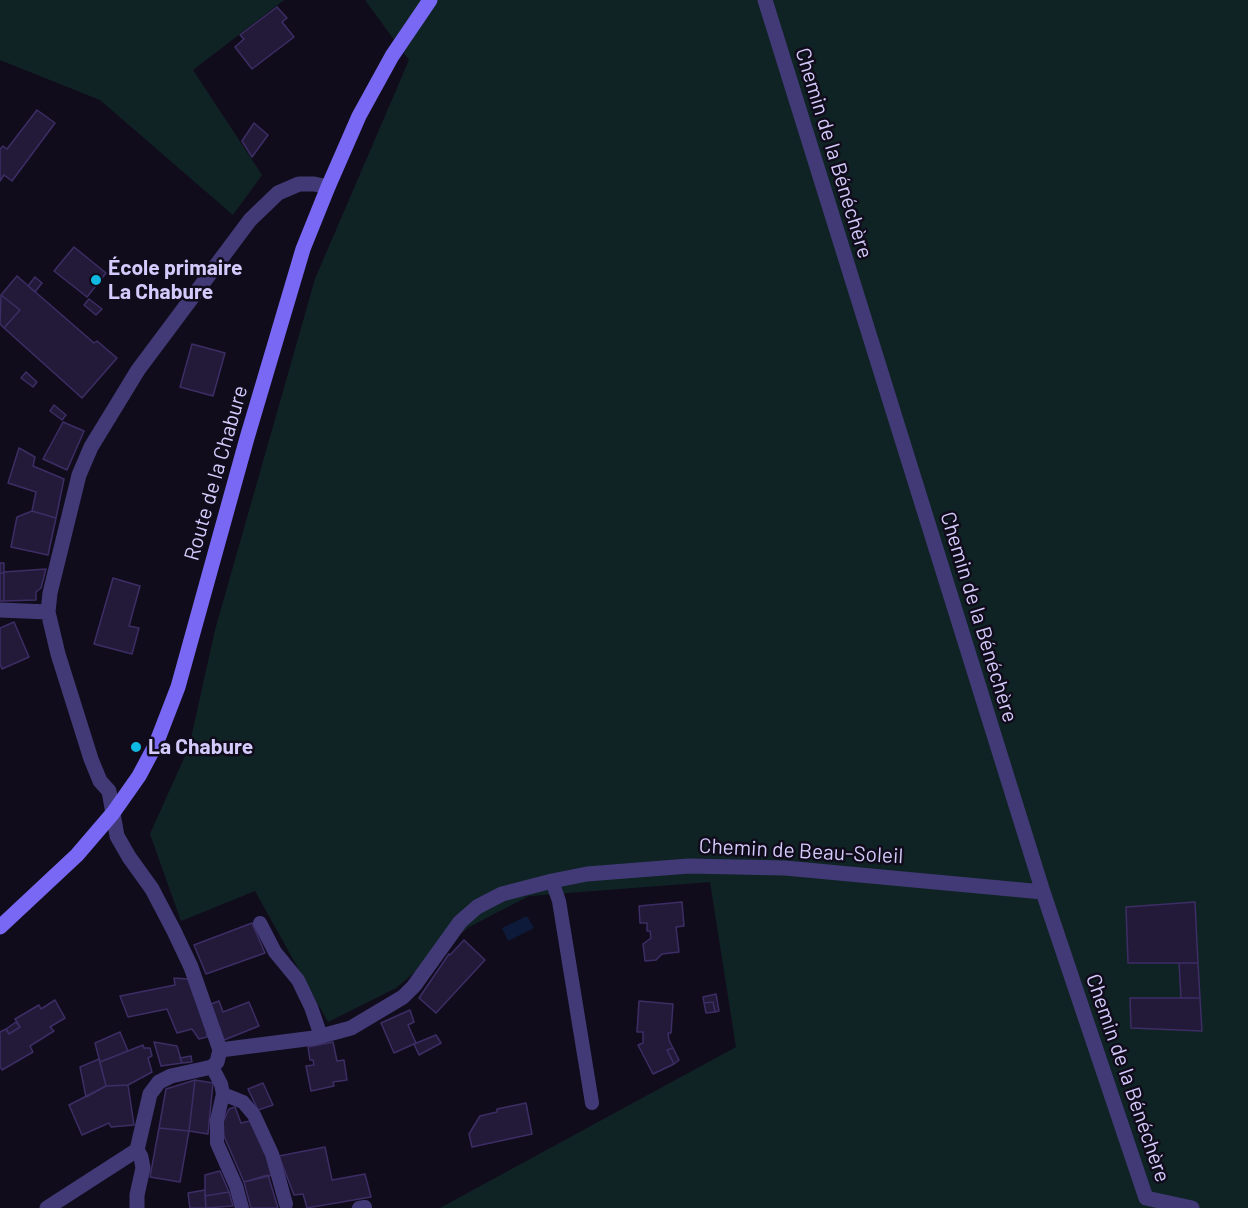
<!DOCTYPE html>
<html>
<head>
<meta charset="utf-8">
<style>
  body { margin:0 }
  canvas { display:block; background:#100c1b }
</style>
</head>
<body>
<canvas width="1248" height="1208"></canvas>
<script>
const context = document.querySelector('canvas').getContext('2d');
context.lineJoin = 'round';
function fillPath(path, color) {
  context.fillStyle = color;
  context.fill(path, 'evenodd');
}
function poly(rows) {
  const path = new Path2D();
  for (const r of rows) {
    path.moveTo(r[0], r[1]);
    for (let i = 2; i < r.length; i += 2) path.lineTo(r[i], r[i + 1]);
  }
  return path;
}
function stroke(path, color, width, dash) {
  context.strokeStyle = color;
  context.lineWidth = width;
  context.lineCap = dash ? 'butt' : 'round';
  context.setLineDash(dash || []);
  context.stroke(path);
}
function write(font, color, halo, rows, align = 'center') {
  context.font = font + ' Barlow,sans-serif';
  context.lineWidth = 5;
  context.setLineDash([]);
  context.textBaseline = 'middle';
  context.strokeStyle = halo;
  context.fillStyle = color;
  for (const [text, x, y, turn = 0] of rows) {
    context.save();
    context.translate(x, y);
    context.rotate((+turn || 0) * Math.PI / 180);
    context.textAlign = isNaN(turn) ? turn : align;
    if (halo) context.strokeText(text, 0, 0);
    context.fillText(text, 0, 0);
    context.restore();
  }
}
const green = poly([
  [0,0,284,0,193,70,262,175,233,215,100,100,0,60],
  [365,0,1248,0,1248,1208,440,1208,736,1047,710,882,529,896,469,927,396,988,328,1022,255,891,181,921,150,834,189,747,215,630,315,279,409,60]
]);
const water = poly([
  [527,916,534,928,508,941,502,928]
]);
const building = poly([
  [277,7,287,18,282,22,294,37,252,69,235,47,244,39,240,35,277,7],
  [37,110,55,123,12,181,4,175,0,181,0,149,3,146,7,149,37,110],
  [254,123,268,135,252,157,242,141,254,123],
  [74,247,106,273,87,297,54,271,74,247],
  [17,276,94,343,97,341,117,358,82,398,4,328,20,310,1,295,17,276],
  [35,277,42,283,35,292,28,286,35,277],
  [1,295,20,310,4,328,0,324,1,295],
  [89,299,102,309,96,315,84,305,89,299],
  [192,344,225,353,213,396,180,387,192,344],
  [26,372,37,382,33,387,21,378,26,372],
  [54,405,66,415,62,420,50,411,54,405],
  [63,422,84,431,67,470,43,459,63,422],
  [19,448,35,457,33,466,64,479,56,518,32,511,36,492,8,483,19,448],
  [32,511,56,518,48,555,11,547,17,517,32,511],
  [0,563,4,563,4,573,0,573,0,563],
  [46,569,41,588,36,592,36,600,4,601,4,572,46,569],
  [0,573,4,573,4,601,0,601,0,573],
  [113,578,140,586,129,626,139,628,132,654,94,644,113,578],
  [14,622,29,657,2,669,0,664,0,628,14,622],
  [682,902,684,926,676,927,679,952,662,954,656,960,645,961,643,944,651,938,650,931,647,931,647,923,640,923,639,906,682,902],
  [1195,902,1198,963,1128,963,1126,907,1195,902],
  [252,923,265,953,206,974,194,945,252,923],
  [464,940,485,960,436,1013,419,998,449,954,450,955,464,940],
  [1179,963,1198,963,1200,998,1181,998,1179,963],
  [174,978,188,979,207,1031,207,1037,199,1039,192,1029,177,1033,167,1009,128,1017,120,996,175,985,174,978],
  [716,994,719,1011,715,1012,713,1002,704,1003,703,997,716,994],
  [1130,998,1200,998,1202,1031,1131,1028,1130,998],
  [55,1000,65,1018,50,1027,54,1031,30,1046,33,1052,2,1070,0,1066,0,1032,6,1029,9,1034,20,1027,15,1019,39,1005,41,1009,55,1000],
  [219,1001,223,1012,249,1002,259,1026,224,1040,211,1004,219,1001],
  [639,1001,673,1004,671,1033,668,1033,669,1040,673,1048,667,1050,674,1064,653,1074,638,1045,643,1043,643,1032,637,1032,639,1001],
  [713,1002,715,1012,706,1013,704,1003,713,1002],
  [410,1010,414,1022,408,1025,416,1043,394,1053,381,1023,410,1010],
  [16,1022,20,1027,9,1034,6,1029,16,1022],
  [120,1032,128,1051,100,1062,95,1043,120,1032],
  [436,1035,441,1043,419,1055,414,1044,436,1035],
  [154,1042,177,1046,182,1063,161,1066,154,1042],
  [333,1042,337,1061,344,1060,347,1080,333,1082,334,1086,311,1091,306,1066,314,1065,313,1060,310,1060,308,1047,333,1042],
  [143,1045,144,1048,150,1048,152,1056,148,1058,152,1072,128,1085,106,1086,100,1062,143,1045],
  [673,1048,679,1060,674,1064,667,1050,673,1048],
  [191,1056,192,1062,182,1063,180,1058,191,1056],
  [99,1059,106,1086,86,1097,80,1067,99,1059],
  [195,1080,189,1131,159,1128,166,1089,195,1080],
  [195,1080,213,1083,208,1134,189,1131,195,1080],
  [263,1083,273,1105,258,1110,248,1089,263,1083],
  [128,1085,134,1125,111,1127,109,1123,82,1135,69,1105,106,1086,128,1085],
  [526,1103,532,1134,472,1147,469,1134,480,1116,497,1112,497,1109,526,1103],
  [235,1107,241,1123,250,1121,266,1152,273,1175,244,1182,224,1136,223,1122,229,1109,235,1107],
  [159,1128,189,1131,180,1182,150,1177,159,1128],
  [325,1147,332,1180,365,1174,371,1197,307,1208,303,1194,294,1195,279,1156,325,1147],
  [220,1171,229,1192,205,1196,205,1175,220,1171],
  [268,1175,278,1208,251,1208,244,1182,268,1175],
  [205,1190,206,1208,190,1208,188,1193,205,1190],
  [229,1192,233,1206,206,1208,205,1196,229,1192]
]);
const service = poly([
  [552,881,559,901,592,1103],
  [260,923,275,952,298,980,311,1007,321,1036],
  [212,1067,221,1084,223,1094,217,1120,217,1143,236,1186,242,1208],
  [223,1094,243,1102,254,1115,272,1154,286,1204],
  [359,1208,365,1207]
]);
const minor = poly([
  [765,0,1043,892,1146,1198],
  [0,610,48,612],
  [220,1050,314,1038,351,1028,403,997,414,986,460,922,477,907,502,894,552,881,587,874,689,866,785,868,1043,892],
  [1146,1198,1192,1208],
  [47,1208,137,1150,150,1094,159,1082,171,1076,212,1067,217,1062,220,1050,191,967,174,931,152,889,129,857,117,836,109,791,100,781,91,759,58,654,48,612,50,593,79,475,91,447,138,370,250,220,278,193,299,184,314,184,328,187],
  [137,1208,137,1195,143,1168,141,1157,137,1150]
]);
const secondary = poly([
  [0,927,77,855,113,813,139,776,156,744,178,687,247,438,303,249,328,187,359,116,392,56,430,0]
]);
const markers = [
  [96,280,6,"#10b9e1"],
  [136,747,6,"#10b9e1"]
];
const streetNames = [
  ["Chemin de la Bénéchère",834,153,73],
  ["Route de la Chabure",216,473,-74],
  ["Chemin de la Bénéchère",979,617,73],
  ["Chemin de Beau-Soleil",801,851,3],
  ["Chemin de la Bénéchère",1128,1078,71]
];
const poiNames = [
  ["École primaire",108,268],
  ["La Chabure",108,292],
  ["La Chabure",148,747]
];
fillPath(green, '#102324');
fillPath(water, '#0d1a39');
fillPath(building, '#231a3a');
stroke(building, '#3d2d65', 1.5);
stroke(service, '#423a77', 14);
stroke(minor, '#423a77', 15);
stroke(secondary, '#7868f4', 15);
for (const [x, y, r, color] of markers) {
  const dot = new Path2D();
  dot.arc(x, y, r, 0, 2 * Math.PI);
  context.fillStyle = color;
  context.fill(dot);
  stroke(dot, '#100c1b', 2);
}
write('21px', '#d4cafb', '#100c1b', streetNames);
write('bold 21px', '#d4cafb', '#100c1b', poiNames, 'left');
</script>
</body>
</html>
